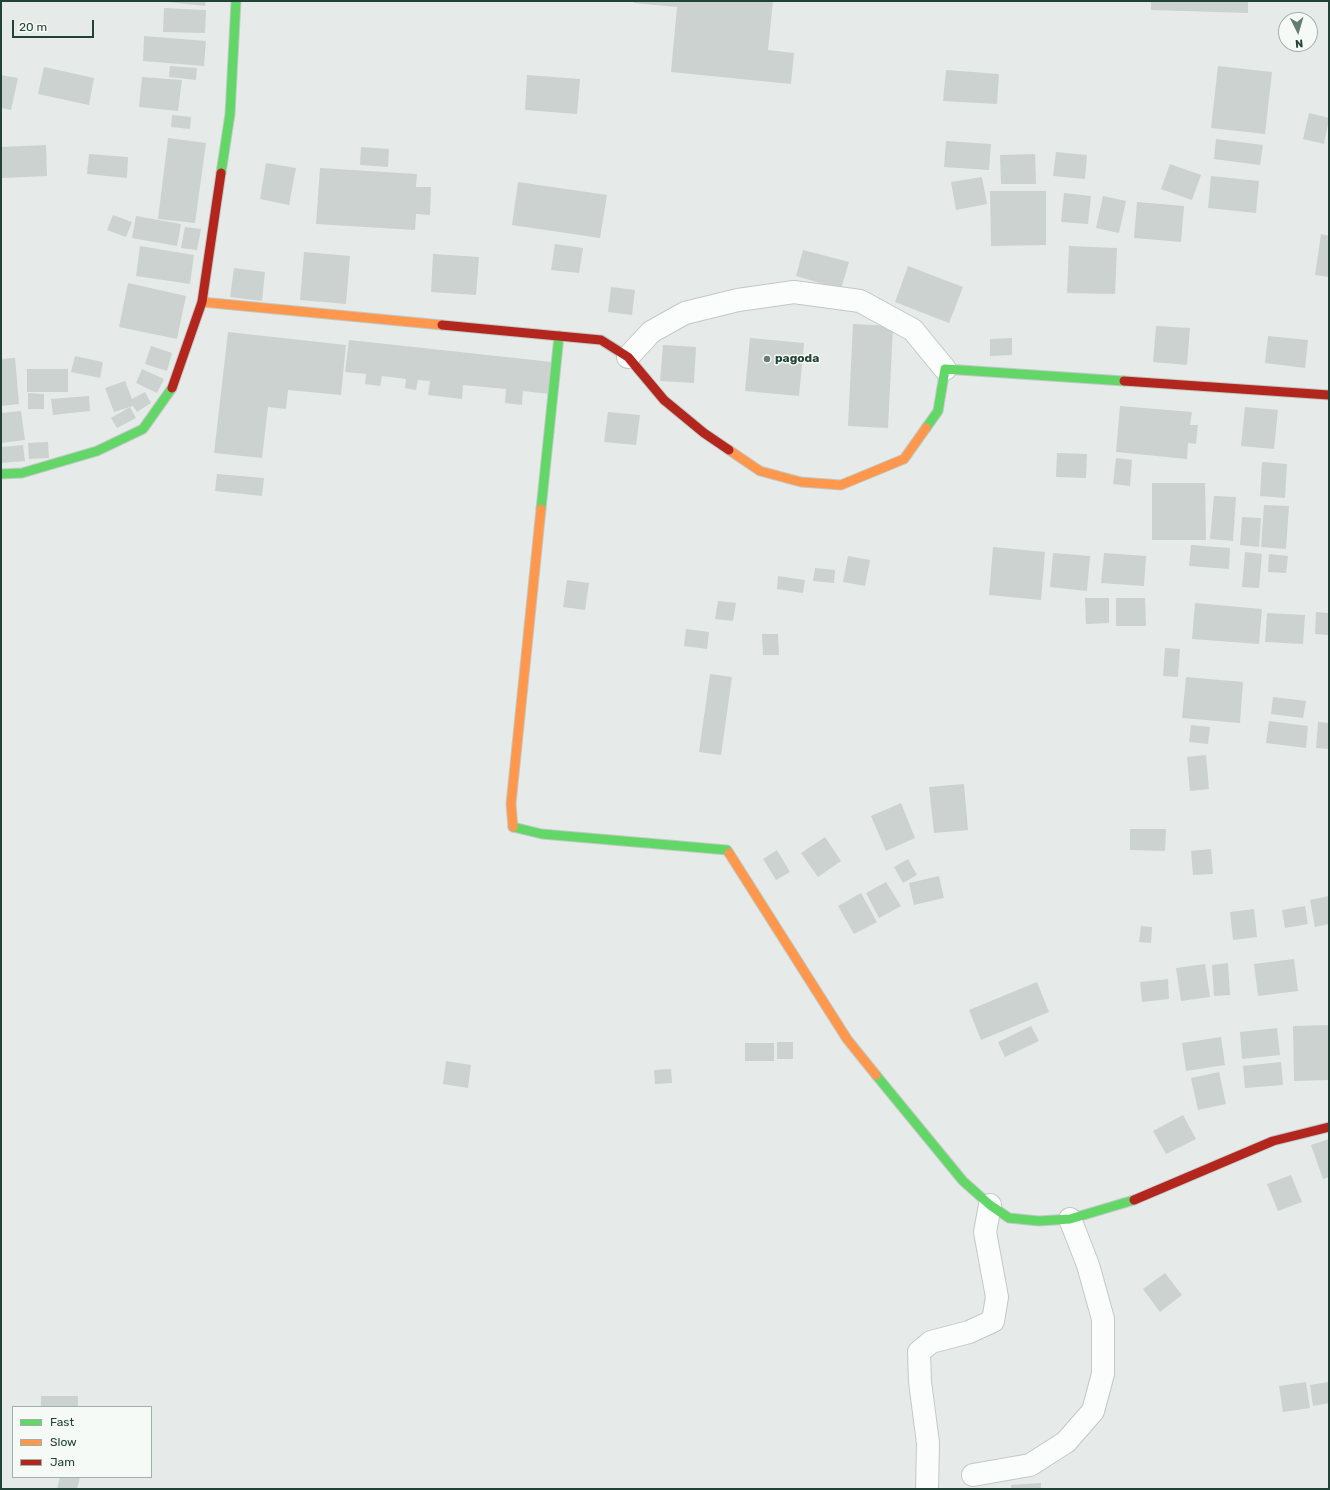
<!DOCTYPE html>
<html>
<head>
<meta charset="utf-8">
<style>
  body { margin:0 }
  #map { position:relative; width:1330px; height:1490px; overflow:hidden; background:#e6ebe9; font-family:Rubik,sans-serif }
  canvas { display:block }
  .frame { position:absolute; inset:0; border:2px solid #214236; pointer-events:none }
  .legend { position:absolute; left:12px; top:1406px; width:140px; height:72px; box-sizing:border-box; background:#f5faf7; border:1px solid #a0b0aa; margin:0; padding:5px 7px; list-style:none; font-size:12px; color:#214236 }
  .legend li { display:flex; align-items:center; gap:8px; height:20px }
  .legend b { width:20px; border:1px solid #a0b0aa }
  .north { position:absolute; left:1278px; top:12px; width:40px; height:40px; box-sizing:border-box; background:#f5faf7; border:1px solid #a0b0aa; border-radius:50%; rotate:175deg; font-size:11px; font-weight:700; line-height:16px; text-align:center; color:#214236 }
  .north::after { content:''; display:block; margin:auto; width:14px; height:18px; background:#667d75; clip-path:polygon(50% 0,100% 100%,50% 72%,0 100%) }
  .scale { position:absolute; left:12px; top:20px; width:82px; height:18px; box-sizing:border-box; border:2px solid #214236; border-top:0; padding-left:5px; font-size:12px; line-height:14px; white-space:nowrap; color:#214236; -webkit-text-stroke:3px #f5faf7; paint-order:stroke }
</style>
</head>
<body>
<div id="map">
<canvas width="1330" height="1490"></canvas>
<div class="frame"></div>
<ul class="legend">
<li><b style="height:5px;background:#63d668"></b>Fast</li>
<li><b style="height:5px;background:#ff974d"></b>Slow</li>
<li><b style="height:5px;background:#b3261e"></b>Jam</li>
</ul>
<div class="north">N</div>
<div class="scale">20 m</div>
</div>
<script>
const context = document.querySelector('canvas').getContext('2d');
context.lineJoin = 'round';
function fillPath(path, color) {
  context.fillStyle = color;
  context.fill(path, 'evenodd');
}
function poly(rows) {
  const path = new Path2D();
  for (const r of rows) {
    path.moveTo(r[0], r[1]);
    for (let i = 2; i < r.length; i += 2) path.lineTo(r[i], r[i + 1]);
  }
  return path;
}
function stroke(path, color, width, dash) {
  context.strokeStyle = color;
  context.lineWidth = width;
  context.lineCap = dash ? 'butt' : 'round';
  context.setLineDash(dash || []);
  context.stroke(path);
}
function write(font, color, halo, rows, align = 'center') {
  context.font = font + ' Rubik,sans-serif';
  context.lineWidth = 3;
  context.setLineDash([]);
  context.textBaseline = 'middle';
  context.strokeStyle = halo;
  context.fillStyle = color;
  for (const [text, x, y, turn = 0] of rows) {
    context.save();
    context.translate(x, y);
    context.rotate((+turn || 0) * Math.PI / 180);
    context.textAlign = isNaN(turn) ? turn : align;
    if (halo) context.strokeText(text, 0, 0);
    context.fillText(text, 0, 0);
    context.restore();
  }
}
const building = poly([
  [158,1,206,1,205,6],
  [634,1,773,1,768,50,794,53,791,84,671,72,677,7,634,3],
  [1151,1,1248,1,1248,13,1151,10],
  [164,8,206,10,205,33,163,32],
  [144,36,206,41,204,66,143,61],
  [170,66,197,68,196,80,169,77],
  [1218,66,1272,72,1265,134,1211,128],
  [44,67,94,78,89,105,38,94],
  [946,70,999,74,997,104,943,101],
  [1,75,18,78,11,110,1,108],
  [527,75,580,79,577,114,525,110],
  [142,77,182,80,178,111,139,107],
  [1309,113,1329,118,1324,144,1303,139],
  [172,115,191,117,190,129,171,127],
  [168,138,206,143,195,223,158,219],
  [1216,139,1263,145,1260,165,1214,159],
  [946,141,991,144,989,170,944,167],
  [46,145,47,176,1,178,1,147],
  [361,147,389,149,388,167,360,165],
  [1056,152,1087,155,1085,179,1053,176],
  [89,154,128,157,127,178,87,174],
  [1035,154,1036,184,1001,184,1000,155],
  [266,163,296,168,289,205,260,199],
  [1170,164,1201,175,1192,200,1161,189],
  [320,168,417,174,416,187,431,187,430,215,416,214,415,230,316,224],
  [1211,176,1259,181,1256,213,1208,208],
  [982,177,987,204,956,210,951,182],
  [518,182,607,195,600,238,512,225],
  [990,191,1046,191,1046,245,991,246],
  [1064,193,1091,196,1088,224,1061,222],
  [1103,196,1126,201,1119,233,1096,228],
  [1137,202,1184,206,1181,242,1134,238],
  [113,215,132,222,126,237,107,230],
  [136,216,181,224,177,246,132,238],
  [185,227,201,229,197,250,181,248],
  [1321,234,1329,236,1329,277,1315,275],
  [555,244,583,248,579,273,551,270],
  [140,246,194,255,190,284,136,276],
  [1069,246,1117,248,1115,294,1067,293],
  [803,250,849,262,841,289,796,276],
  [304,252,350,256,346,304,300,300],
  [433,254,479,257,476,295,431,292],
  [908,266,963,287,949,323,895,302],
  [234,268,265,272,262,301,230,297],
  [128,283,186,296,177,339,119,327],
  [611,287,635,290,632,315,608,312],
  [853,324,893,326,888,428,848,426],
  [1156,326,1190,328,1187,365,1153,362],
  [228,332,346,345,341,395,288,390,286,409,268,407,262,458,214,453],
  [1268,336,1308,340,1305,368,1265,363],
  [750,338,804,343,799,396,745,391],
  [1012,338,1012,355,990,356,990,339],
  [349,340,552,362,549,394,523,391,522,405,505,403,506,389,463,385,462,399,428,395,430,381,418,380,416,390,405,388,406,379,382,376,380,386,365,384,366,374,345,372],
  [663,345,696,347,694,383,660,381],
  [151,346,172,353,167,371,145,364],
  [75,356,103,362,100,378,71,372],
  [15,358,19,404,1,406,1,359],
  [27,369,68,369,68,392,27,392],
  [142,369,164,379,157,393,136,383],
  [125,381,132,399,145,392,151,403,137,412,133,406,114,412,105,388],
  [28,393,44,394,44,409,28,409],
  [89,396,90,411,53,415,51,399],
  [1120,406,1192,412,1190,425,1198,425,1196,444,1188,443,1187,459,1116,452],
  [130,407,136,418,117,428,111,418],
  [1245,407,1278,410,1274,449,1241,446],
  [21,411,25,440,1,443,1,413],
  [608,412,640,415,636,445,604,442],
  [48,442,49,458,29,459,28,443],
  [23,445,25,461,1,463,1,447],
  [1057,453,1087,454,1086,478,1056,477],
  [1116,458,1132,460,1130,486,1113,484],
  [1262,462,1287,464,1285,498,1260,496],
  [217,474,264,478,262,496,215,491],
  [1152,483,1205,483,1206,540,1152,540],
  [1214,496,1236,497,1233,541,1210,539],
  [1264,505,1289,506,1286,549,1261,547],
  [1242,517,1261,518,1259,547,1240,545],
  [1191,545,1230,548,1229,569,1189,566],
  [993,547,1045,552,1041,600,989,595],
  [1245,552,1262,554,1259,588,1242,587],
  [1053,553,1090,556,1087,591,1050,587],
  [1104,553,1146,556,1144,586,1101,583],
  [1269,554,1288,556,1286,573,1268,572],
  [848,556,870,560,865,586,843,582],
  [815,568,835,570,834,583,813,581],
  [778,576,805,580,803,593,777,589],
  [567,580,589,583,585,610,563,607],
  [1085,598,1109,598,1109,623,1086,624],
  [1116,598,1145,598,1146,626,1116,626],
  [718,601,736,603,733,621,715,619],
  [1195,603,1262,609,1259,644,1192,639],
  [1316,612,1329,613,1329,635,1315,634],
  [1267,613,1305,615,1303,644,1265,642],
  [686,629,709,632,707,649,684,646],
  [762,634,778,634,779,655,763,655],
  [1165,648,1180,649,1178,677,1163,676],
  [710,674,732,677,721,755,699,752],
  [1186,677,1243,682,1240,723,1182,718],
  [1273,697,1306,701,1303,718,1271,714],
  [1269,721,1308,726,1306,748,1266,743],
  [1318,722,1329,723,1329,749,1316,748],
  [1191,725,1210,727,1208,744,1189,742],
  [1206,755,1209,789,1190,791,1187,757],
  [964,784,968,830,934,833,929,787],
  [901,803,915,838,886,851,871,816],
  [1130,829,1166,829,1165,851,1130,850],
  [825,837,841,861,818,877,801,853],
  [1211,849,1213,874,1193,875,1191,851],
  [777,850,790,872,776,880,763,859],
  [908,859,917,875,903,883,894,867],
  [939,876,944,898,914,905,909,883],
  [886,882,901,906,879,918,866,893],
  [861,893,877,922,854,934,838,906],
  [1329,896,1329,924,1315,927,1310,900],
  [1305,906,1308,924,1285,928,1282,910],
  [1254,909,1257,937,1233,940,1230,912],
  [1141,926,1152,927,1151,943,1139,942],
  [1294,959,1298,991,1258,996,1254,964],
  [1228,963,1230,995,1214,996,1212,965],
  [1205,964,1210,997,1181,1001,1176,968],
  [1168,979,1169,999,1142,1002,1140,982],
  [1037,982,1049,1012,981,1040,969,1010],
  [1329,1025,1329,1080,1294,1081,1293,1026],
  [1031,1026,1039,1041,1005,1057,998,1042],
  [1277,1028,1280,1055,1242,1059,1240,1032],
  [1221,1037,1225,1065,1186,1071,1182,1043],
  [777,1042,793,1042,793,1059,777,1059],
  [745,1043,774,1043,774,1061,745,1061],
  [446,1061,471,1065,468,1088,443,1084],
  [1281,1062,1283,1085,1245,1088,1243,1066],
  [671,1069,672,1083,655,1084,654,1070],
  [1219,1072,1226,1104,1198,1110,1191,1078],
  [1183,1115,1196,1139,1166,1154,1153,1131],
  [1329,1139,1329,1177,1323,1179,1311,1145],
  [1291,1175,1302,1202,1278,1211,1267,1184],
  [1165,1273,1182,1295,1160,1312,1143,1289],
  [1306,1382,1310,1408,1283,1412,1279,1386],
  [1329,1382,1329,1403,1313,1406,1310,1385],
  [41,1396,78,1396,78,1407,41,1407],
  [60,1477,80,1477,77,1489,57,1489],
  [1041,1483,1041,1489,1011,1489,1011,1485]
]);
const street = poly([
  [628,357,651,332,685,313,738,300,794,292,860,301,913,330,945,369],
  [973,1475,1030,1465,1066,1442,1093,1411,1103,1374,1103,1319,1088,1265,1070,1219],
  [927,1489,928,1443,920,1382,919,1352,931,1342,969,1332,993,1321,997,1297,985,1232,990,1205]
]);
const fast = poly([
  [221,173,230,114,236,1],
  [926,428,938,411,945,369,1124,381],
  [1,474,22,473,97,451,143,429,172,388],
  [541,509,559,336],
  [513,827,542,834,727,850,729,853],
  [876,1075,963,1181,990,1205,1009,1218,1039,1221,1070,1219,1134,1200]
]);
const slow = poly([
  [202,302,442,325],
  [729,450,760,471,801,482,841,485,904,459,926,428],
  [513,827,511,804,541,509],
  [729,853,847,1039,876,1075]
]);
const jam = poly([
  [442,325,601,340,628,357,664,400,704,433,729,450],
  [1124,381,1329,395],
  [172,388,202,302,221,173],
  [1134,1200,1273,1141,1329,1127]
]);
const markers = [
  [767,359,4,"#667d75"]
];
const poiNames = [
  ["pagoda",775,359]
];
fillPath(building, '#ccd2d0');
stroke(street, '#c3c8c6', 24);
stroke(fast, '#c1c9c6', 11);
stroke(slow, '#c1c9c6', 11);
stroke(jam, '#c1c9c6', 11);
stroke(street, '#fbfcfc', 22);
stroke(fast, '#63d668', 9);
stroke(slow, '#ff974d', 9);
stroke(jam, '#b3261e', 9);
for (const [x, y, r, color] of markers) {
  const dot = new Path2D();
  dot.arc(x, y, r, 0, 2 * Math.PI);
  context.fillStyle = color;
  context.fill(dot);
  stroke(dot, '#f5faf7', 1.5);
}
write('bold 12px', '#214236', '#f5faf7', poiNames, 'left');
</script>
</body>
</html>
